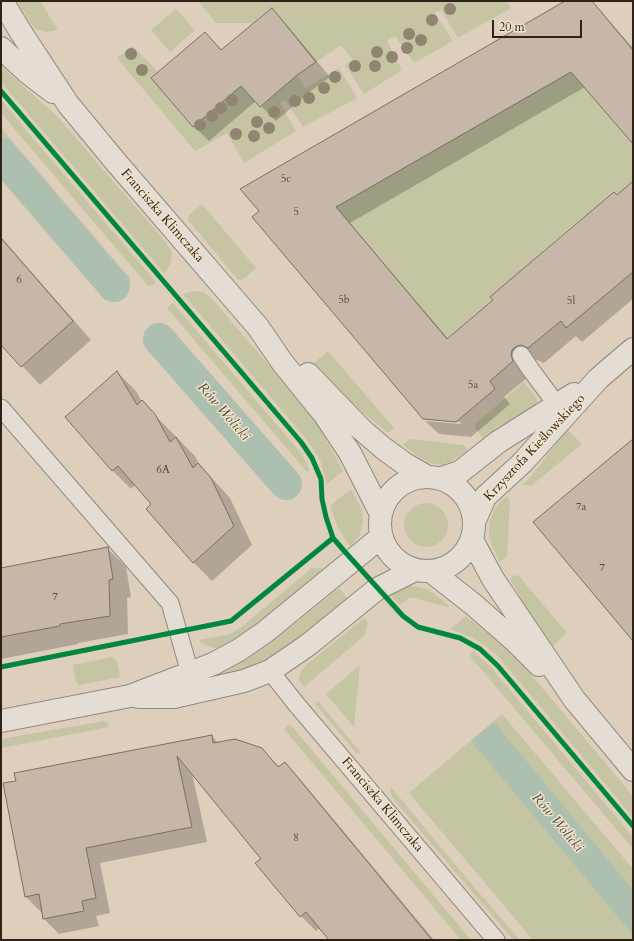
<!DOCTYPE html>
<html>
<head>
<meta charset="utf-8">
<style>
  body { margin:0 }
  #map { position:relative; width:634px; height:941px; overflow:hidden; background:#ddcfbc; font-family:Cardo,serif }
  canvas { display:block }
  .frame { position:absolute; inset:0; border:2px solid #2e2115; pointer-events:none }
  .scale { position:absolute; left:492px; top:20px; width:90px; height:18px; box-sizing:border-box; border:2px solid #2e2115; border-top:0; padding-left:5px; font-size:12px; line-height:14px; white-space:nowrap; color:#2e2115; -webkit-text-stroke:3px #f1e2cb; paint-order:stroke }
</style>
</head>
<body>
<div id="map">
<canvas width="634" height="941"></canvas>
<div class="frame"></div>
<div class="scale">20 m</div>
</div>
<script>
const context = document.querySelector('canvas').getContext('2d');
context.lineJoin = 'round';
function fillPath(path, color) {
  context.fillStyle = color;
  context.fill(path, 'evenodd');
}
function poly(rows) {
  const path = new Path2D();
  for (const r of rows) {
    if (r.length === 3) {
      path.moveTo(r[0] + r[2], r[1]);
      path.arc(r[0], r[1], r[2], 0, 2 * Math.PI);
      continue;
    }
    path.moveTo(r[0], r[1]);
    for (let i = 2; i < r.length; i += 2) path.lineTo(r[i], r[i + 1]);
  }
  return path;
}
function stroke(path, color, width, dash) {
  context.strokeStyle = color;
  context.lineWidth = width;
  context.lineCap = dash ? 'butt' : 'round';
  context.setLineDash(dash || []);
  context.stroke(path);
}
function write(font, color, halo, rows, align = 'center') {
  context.font = font + ' Cardo,serif';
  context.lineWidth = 3;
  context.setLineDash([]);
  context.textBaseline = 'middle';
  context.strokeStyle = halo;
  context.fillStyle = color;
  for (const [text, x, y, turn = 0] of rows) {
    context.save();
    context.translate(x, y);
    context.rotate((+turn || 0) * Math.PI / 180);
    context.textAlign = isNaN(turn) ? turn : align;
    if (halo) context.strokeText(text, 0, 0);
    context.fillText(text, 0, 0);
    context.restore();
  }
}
const green = poly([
  [17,1,40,1,58,30,45,32,34,28],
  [198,1,507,1,511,8,458,38,441,10,435,13,453,41,414,63,395,36,387,41,402,70,364,94,345,65,353,60,341,45,316,62,272,8,253,23,216,23],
  [176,9,195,30,170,52,151,30],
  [133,46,158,72,151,77,193,127,241,86,260,107,297,75,305,88,339,68,357,98,303,127,285,100,280,102,296,131,244,163,227,133,195,151,117,58],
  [1,66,56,115,164,240,170,249,172,254,170,265,164,273,1,82],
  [572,66,583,86,633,144,633,181,617,195,613,192,590,212,592,215,586,220,583,217,511,279,509,281,511,284,506,289,503,286,490,297,493,300,444,341,426,314,380,259,352,227,329,206,345,202],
  [1,100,27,131,156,282,149,287,1,113],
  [1,128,130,278,129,292,117,301,105,300,1,180],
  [202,204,256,268,242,280,238,280,188,220,188,216],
  [194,291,204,292,212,299,314,418,343,471,327,484,320,460,307,440,183,294],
  [173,303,301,453,310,470,307,472,167,308],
  [328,351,394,428,388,433,352,404,314,367,313,364],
  [524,382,537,399,537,405,516,418,497,427,483,438,475,428,475,424],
  [566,430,568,430,582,444,531,486,522,485,533,474],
  [409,439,463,445,468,450,450,462,441,465,431,463,422,459,403,445],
  [351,489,362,510,363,520,360,535,350,547,338,528,330,506],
  [507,496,510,501,507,556,500,562,491,543,489,537,489,529,490,521,493,512,500,502],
  [426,525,22],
  [312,568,324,569,239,638,230,644,219,648,213,648,203,644,199,640,230,634,240,628],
  [514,575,519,576,567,633,551,648,537,627,510,579],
  [409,586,420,587,429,590,450,606,447,607,410,597,400,605,390,595,401,588],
  [339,588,348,599,282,653,251,669,196,681,230,668,267,646],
  [466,616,506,648,528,671,633,796,633,817,497,655,484,645,471,637,450,629],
  [364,618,368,622,365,635,304,687,299,680,300,673,306,665],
  [473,651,490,666,633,837,633,849,470,656],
  [112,657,117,661,120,677,80,685,76,682,73,665],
  [360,665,354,727,326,694],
  [318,701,361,753,357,754,315,704],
  [502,714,633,869,633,940,533,940,409,793],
  [104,721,108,722,109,727,1,748,1,739],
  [290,724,471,940,461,940,284,729],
  [391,787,469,881,520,940,513,940,401,808,392,797,390,788]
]);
const water = poly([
  [494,722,633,890,633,935,471,741]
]);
const shadow = poly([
  [567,1,592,1,633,48,633,143,585,87,350,223,449,340,633,182,633,299,582,342,576,336,544,363,537,360,530,362,528,377,504,397,510,404,471,437,439,434,425,421,460,424,461,422,424,419,424,420,253,217],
  [272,9,287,25,330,77,312,90,276,121,256,101,209,141,194,126,153,78,205,33,222,50],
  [1,237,91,340,40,385,1,343],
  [117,372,136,391,142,402,195,456,199,464,230,498,252,545,212,581,193,562,152,504,135,485,131,489,112,470],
  [107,548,126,567,131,597,127,598,128,634,78,643,78,644,1,659,1,569],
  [212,736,218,743,262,749,280,768,285,764,300,779,434,940,330,940,320,928,316,931,301,916,262,859,192,773,207,842,100,863,110,913,96,916,99,926,59,934,43,918,43,911,41,912,26,897,4,784]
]);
const canal = poly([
  [1,154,114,286],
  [159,339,286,484]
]);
const building = poly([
  [565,1,592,1,633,50,633,144,571,72,336,207,447,339,493,300,490,297,511,279,614,192,617,195,633,181,633,272,566,328,561,321,528,348,521,345,515,347,512,350,511,355,513,361,490,381,495,389,456,422,423,419,252,217,259,211,240,189,565,1],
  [272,8,316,62,297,75,260,107,241,86,193,127,151,78,205,32,221,50,272,8],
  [1,238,73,321,21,367,1,345,1,238],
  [117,371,137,405,142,400,155,414,170,442,176,437,193,468,198,463,211,478,234,526,193,563,146,509,151,504,118,466,112,471,65,417,117,371],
  [633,439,633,641,533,522,633,439],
  [108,547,113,579,109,580,110,616,60,624,60,626,1,637,1,568,108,547],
  [212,735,213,743,235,739,262,748,278,767,285,762,432,940,329,940,306,912,300,917,255,863,261,859,177,756,192,827,86,848,96,898,82,901,84,911,43,919,39,894,25,897,3,783,16,781,14,773,212,735]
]);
const service = poly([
  [521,355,531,370,557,405],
  [1,408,170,603,190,673],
  [270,671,297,705,496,940]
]);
const minor = poly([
  [2,1,22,34,68,104,115,161,258,327,282,362,324,414,350,453,380,512],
  [1,48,27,72,53,92],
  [308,374,361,429,383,448,405,464,426,476],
  [427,524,47],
  [442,478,460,472,498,442,574,394],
  [475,520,485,497,522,463,599,378,633,349],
  [472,540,493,579,574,699,633,770],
  [432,572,474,605,515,641,539,665],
  [139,697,174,697,244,681,270,671,308,645,377,589,415,570],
  [1,721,130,696,213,664,239,650,265,632,381,537]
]);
const cycleway = poly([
  [1,91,301,442,312,458,321,479,322,499,326,517,333,538,346,553,403,616,418,627,460,638,480,649,498,666,633,826],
  [1,667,231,621,333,538]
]);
const trees = [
  [450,9],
  [432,20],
  [409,34],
  [421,40],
  [407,48],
  [377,52],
  [131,54],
  [392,57],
  [355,66],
  [375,66],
  [142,70],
  [335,77],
  [324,88],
  [309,98],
  [232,100],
  [295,101],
  [221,108],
  [274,112],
  [212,116],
  [257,122],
  [200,125],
  [269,128],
  [236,134],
  [254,136]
];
const numberNames = [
  ["5c",286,179],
  ["5",296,212],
  ["6",19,280],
  ["5b",344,300],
  ["5l",571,301],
  ["5a",473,385],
  ["6A",163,470],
  ["7a",581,507],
  ["7",602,568],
  ["7",55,597],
  ["8",296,838]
];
const streetNames = [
  ["Franciszka Klimczaka",162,216,49],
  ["Krzysztofa Kieślowskiego",535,448,-47],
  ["Franciszka Klimczaka",382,805,50]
];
const waterNames = [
  ["Rów Wolicki",223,412,49],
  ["Rów Wolicki",557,823,50]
];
fillPath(green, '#c5c5a3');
fillPath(water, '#adbfae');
fillPath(shadow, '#0003');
stroke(canal, '#adbfae', 32);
fillPath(building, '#c7b7a8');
stroke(building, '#786f65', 1);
stroke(service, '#91887c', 19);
stroke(minor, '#91887c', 24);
stroke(service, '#e4ddd3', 17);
stroke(minor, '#e4ddd3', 22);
stroke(cycleway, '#00873e', 5);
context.fillStyle = '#8f8571';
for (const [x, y] of trees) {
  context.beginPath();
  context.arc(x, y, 6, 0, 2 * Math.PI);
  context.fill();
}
write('11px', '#57493c', null, numberNames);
write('13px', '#2e2115', '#f1e2cb', streetNames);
write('italic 14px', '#4e4e41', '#f1e2cb', waterNames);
</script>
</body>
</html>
